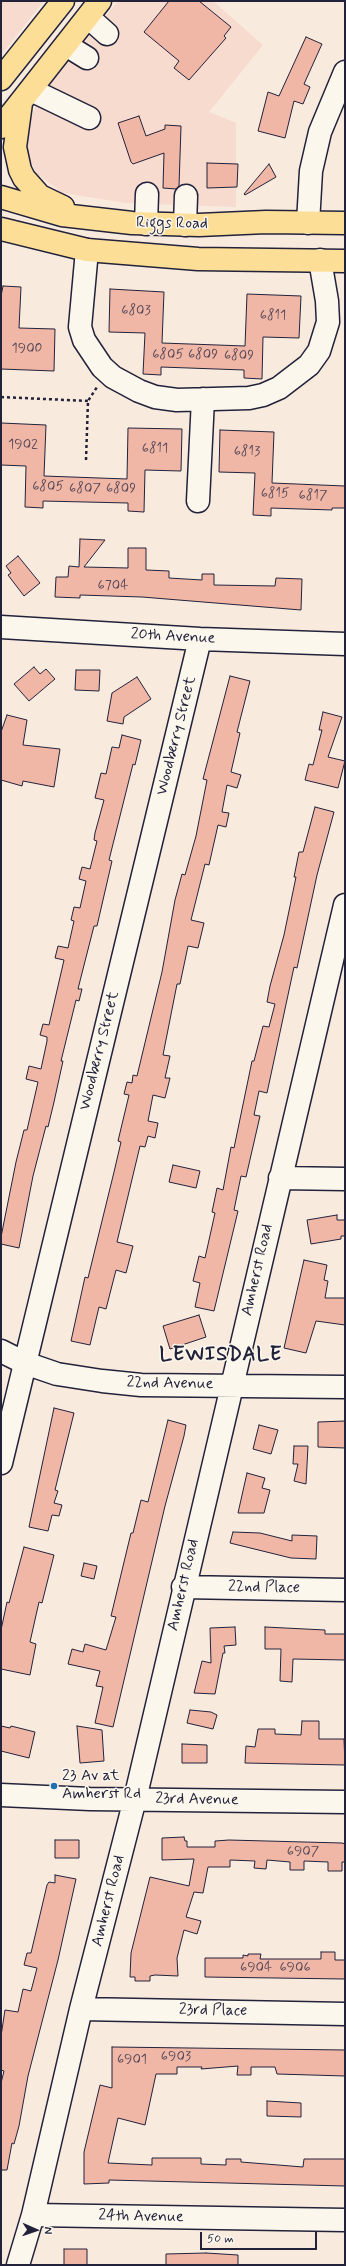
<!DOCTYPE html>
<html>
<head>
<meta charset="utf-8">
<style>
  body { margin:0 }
  #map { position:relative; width:346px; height:2266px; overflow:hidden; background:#f9eade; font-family:Mynerve,sans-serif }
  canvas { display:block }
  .frame { position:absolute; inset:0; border:2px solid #22223b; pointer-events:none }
  .north { position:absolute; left:16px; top:2210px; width:40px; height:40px; -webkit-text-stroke:3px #fbf7ec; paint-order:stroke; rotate:92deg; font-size:11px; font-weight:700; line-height:16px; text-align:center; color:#22223b }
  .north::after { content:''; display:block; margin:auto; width:14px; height:18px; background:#22223b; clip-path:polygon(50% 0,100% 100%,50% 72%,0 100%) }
  .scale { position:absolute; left:200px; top:2232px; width:117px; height:18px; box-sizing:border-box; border:2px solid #22223b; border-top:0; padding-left:5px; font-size:12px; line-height:14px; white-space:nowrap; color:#22223b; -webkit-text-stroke:3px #fbf7ec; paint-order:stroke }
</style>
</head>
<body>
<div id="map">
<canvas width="346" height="2266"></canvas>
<div class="frame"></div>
<div class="north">N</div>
<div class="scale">50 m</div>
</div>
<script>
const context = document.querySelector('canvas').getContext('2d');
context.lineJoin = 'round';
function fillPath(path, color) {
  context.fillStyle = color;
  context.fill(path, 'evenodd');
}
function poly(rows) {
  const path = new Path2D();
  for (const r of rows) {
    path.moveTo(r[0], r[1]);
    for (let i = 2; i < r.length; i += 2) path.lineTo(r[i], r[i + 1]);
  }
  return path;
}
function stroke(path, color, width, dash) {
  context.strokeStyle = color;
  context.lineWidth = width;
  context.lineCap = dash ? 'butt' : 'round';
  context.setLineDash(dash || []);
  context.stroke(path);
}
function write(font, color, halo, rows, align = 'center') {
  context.font = font + ' Mynerve,sans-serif';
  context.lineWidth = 3;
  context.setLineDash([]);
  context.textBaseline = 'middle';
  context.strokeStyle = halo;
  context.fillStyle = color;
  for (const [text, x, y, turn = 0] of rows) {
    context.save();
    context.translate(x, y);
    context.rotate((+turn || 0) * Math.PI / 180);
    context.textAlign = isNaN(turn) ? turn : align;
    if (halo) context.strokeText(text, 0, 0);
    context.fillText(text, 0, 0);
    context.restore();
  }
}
const built = poly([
  [1,1,44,1,1,55],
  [118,1,213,1,263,45,209,112,236,123,236,207,126,203,63,193,37,174,28,156,25,132,39,99]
]);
const building = poly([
  [169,1,199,1,231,27,224,36,226,38,189,80,174,68,179,61,144,32,169,1],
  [306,37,322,44,304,84,310,87,303,104,294,101,285,138,258,131,268,92,279,96,306,37],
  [139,116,146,136,165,129,165,125,181,126,179,186,176,189,163,188,164,153,133,164,131,162,118,123,139,116],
  [207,163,238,164,237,187,207,188,207,163],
  [269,164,276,177,245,195,244,194,269,164],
  [3,286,21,287,19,328,55,329,54,371,1,369,1,296,3,286],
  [110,289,164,292,162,343,245,346,247,294,301,296,299,338,263,337,262,379,244,378,244,370,161,367,161,375,143,374,145,333,109,332,110,289],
  [1,423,46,425,44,476,127,479,128,428,182,429,181,471,145,470,144,512,128,511,128,503,43,501,43,508,25,507,26,466,1,465,1,423],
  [220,430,274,432,272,483,345,486,345,508,332,508,332,510,271,508,271,516,253,515,255,473,219,472,220,430],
  [80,539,105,540,84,567,128,568,128,548,146,548,146,570,169,571,169,578,202,580,202,574,214,574,214,585,275,586,276,578,302,579,301,610,142,597,80,595,80,598,55,597,56,577,68,577,69,566,79,567,80,539],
  [18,556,40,583,24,596,8,575,11,573,6,566,18,556],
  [34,667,40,674,46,669,55,679,29,701,14,684,34,667],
  [76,670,100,670,99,691,75,690,76,670],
  [230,676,250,681,237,732,240,733,231,772,241,775,237,788,227,785,222,812,229,813,226,827,218,825,209,865,205,864,191,920,204,923,198,948,188,946,180,984,177,984,163,1055,170,1056,165,1078,170,1078,165,1098,153,1095,148,1121,158,1123,155,1138,148,1136,145,1147,140,1146,117,1242,133,1246,126,1273,116,1270,106,1309,99,1307,90,1345,71,1341,85,1277,88,1278,114,1172,121,1142,118,1141,129,1095,124,1094,127,1082,132,1083,133,1075,137,1076,162,972,175,900,182,874,185,875,196,836,207,780,203,779,230,676],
  [137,677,151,699,124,717,123,724,107,721,112,693,137,677],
  [323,712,342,717,328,757,345,761,338,788,305,780,309,764,313,765,322,730,319,730,323,712],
  [7,715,27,720,23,745,60,749,54,787,23,781,22,786,1,780,1,732,7,715],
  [122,735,141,740,135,765,133,764,109,860,112,861,97,926,94,926,81,977,78,989,82,989,79,1001,76,1000,61,1061,63,1061,54,1102,48,1127,46,1126,33,1176,19,1248,1,1244,1,1237,16,1162,24,1130,27,1130,38,1082,26,1079,29,1066,41,1069,47,1041,47,1037,40,1035,43,1024,49,1025,64,960,55,958,58,946,68,948,74,921,71,920,74,907,80,908,86,881,79,879,82,867,90,869,97,841,94,840,95,833,104,800,95,798,101,773,106,774,112,747,119,748,122,735],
  [315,807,334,812,317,875,297,968,294,967,267,1093,259,1091,254,1115,260,1116,246,1177,241,1176,234,1210,238,1211,214,1311,195,1307,200,1283,193,1281,199,1256,205,1258,215,1213,212,1212,217,1188,223,1190,231,1147,234,1148,252,1061,254,1061,263,1026,269,1027,275,1004,267,1002,270,986,284,935,296,877,294,877,299,852,303,852,315,807],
  [173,1165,200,1171,196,1188,169,1182,173,1165],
  [337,1215,337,1220,345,1220,345,1236,341,1236,341,1239,311,1244,307,1220,337,1215],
  [304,1260,327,1265,324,1280,328,1281,325,1298,345,1298,345,1325,316,1321,306,1353,284,1348,304,1260],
  [199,1315,206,1337,170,1349,163,1326,199,1315],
  [54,1408,74,1413,55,1490,58,1491,54,1503,62,1505,59,1516,52,1515,48,1531,29,1527,54,1408],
  [168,1420,186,1425,184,1436,165,1506,113,1727,95,1723,103,1687,96,1686,100,1671,68,1664,72,1649,83,1652,85,1644,106,1650,116,1617,111,1616,131,1533,133,1533,141,1500,148,1502,168,1420],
  [345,1421,345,1448,318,1447,318,1422,345,1421],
  [259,1425,278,1430,271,1454,253,1449,259,1425],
  [294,1446,308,1446,306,1484,294,1481,298,1464,293,1464,294,1446],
  [247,1473,265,1478,262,1488,270,1490,264,1513,238,1513,247,1473],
  [233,1532,260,1533,292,1541,292,1535,317,1536,316,1559,291,1558,230,1543,233,1532],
  [24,1547,54,1555,42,1603,39,1602,30,1642,36,1644,30,1675,1,1669,1,1630,7,1602,9,1603,24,1547],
  [84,1563,97,1566,94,1579,81,1576,84,1563],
  [235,1627,236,1645,224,1646,225,1653,223,1653,215,1694,194,1693,202,1661,211,1663,210,1628,235,1627],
  [265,1627,325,1630,325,1634,345,1634,345,1660,293,1659,292,1682,280,1681,281,1649,265,1649,265,1627],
  [190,1710,211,1712,217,1715,213,1729,187,1723,190,1710],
  [302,1721,319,1721,319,1739,344,1739,345,1765,245,1763,246,1746,255,1747,258,1729,275,1729,275,1734,301,1735,302,1721],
  [1,1726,10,1728,11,1726,35,1732,29,1758,1,1751,1,1726],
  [77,1726,102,1730,104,1761,80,1763,77,1726],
  [182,1744,207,1745,207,1763,182,1763,182,1744],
  [184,1837,185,1841,187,1841,187,1847,215,1847,215,1841,229,1840,342,1843,345,1844,345,1862,342,1862,342,1871,328,1871,328,1862,304,1861,304,1870,290,1870,290,1862,267,1860,266,1869,254,1868,255,1861,230,1860,230,1867,208,1867,203,1893,194,1892,186,1917,201,1921,197,1934,184,1930,177,1958,178,1976,155,1975,150,1976,150,1981,135,1981,135,1977,130,1977,131,1953,150,1877,189,1886,194,1859,162,1860,162,1838,184,1837],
  [55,1840,79,1840,79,1858,55,1858,55,1840],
  [55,1875,76,1879,58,1960,28,2076,19,2126,14,2144,12,2143,7,2170,1,2170,1,2083,4,2071,1,2070,1,2036,5,2010,18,2012,23,1989,31,1991,37,1968,24,1965,27,1953,31,1953,47,1885,49,1882,55,1883,55,1875],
  [321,1952,335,1952,335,1960,345,1960,345,1979,205,1977,205,1958,243,1958,243,1955,248,1956,248,1954,261,1954,260,1959,321,1959,321,1952],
  [112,2047,345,2050,345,2076,277,2074,275,2067,251,2067,251,2075,237,2075,238,2066,201,2069,202,2067,177,2067,177,2074,156,2074,145,2125,118,2118,108,2163,152,2165,152,2158,201,2158,201,2164,226,2165,226,2159,241,2159,241,2162,303,2167,304,2159,345,2159,345,2186,109,2180,109,2183,84,2184,84,2152,100,2085,112,2088,112,2047],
  [267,2101,301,2103,301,2117,267,2116,267,2101],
  [64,2249,87,2249,87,2265,64,2265,64,2249],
  [206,2253,238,2255,238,2265,166,2265,166,2254,206,2253]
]);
const path = poly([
  [1,397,88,401],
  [86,460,88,401,97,387]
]);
const minor = poly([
  [88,17,107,34],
  [66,45,87,58],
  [31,90,89,118],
  [308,223,311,171,320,132,345,72],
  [146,224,147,194],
  [185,225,186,196],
  [87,250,80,327,84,340,102,367,113,377,139,391,155,397,177,400,249,398,263,395,279,388,309,365,319,351,328,322,327,301,320,260],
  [198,501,203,399],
  [1,627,200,639,345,644],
  [280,1178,345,1179],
  [1,1351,25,1363,57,1374,102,1381,141,1385,345,1387],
  [1,1463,200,639],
  [183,1587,345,1590],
  [1,1795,90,1799,345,1802],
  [81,2009,345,2014],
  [33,2215,345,2220],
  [18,2265,33,2215,81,2009,135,1799,345,905]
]);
const major = poly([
  [1,79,63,1],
  [21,103,15,147,20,170,24,178,40,196,63,207],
  [1,127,100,1],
  [1,197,62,215,132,223,199,225,266,222,345,223],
  [1,229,87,250,198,259,345,261]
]);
const markers = [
  [54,1786,4,"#1f6fb2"]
];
const numberNames = [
  ["6803",136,311],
  ["6811",273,316],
  ["1900",27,349],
  ["6805",168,355],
  ["6809",203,355],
  ["6809",239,356],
  ["1902",23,445],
  ["6811",155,449],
  ["6813",247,452],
  ["6805",48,487],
  ["6807",85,489],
  ["6809",121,489],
  ["6815",275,494],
  ["6817",313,496],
  ["6704",113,586],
  ["6907",303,1852],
  ["6904",256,1968],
  ["6906",295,1968],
  ["6903",176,2057],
  ["6901",132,2060]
];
const streetNames = [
  ["Riggs Road",172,224,1],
  ["20th Avenue",173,637,3],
  ["Woodberry Street",177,736,-76],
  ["Woodberry Street",100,1051,-76],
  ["Amherst Road",258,1270,-77],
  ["22nd Avenue",170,1384,1],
  ["Amherst Road",184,1585,-77],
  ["22nd Place",264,1588,1],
  ["23rd Avenue",197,1800,1],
  ["Amherst Road",109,1901,-76],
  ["23rd Place",213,2011,1],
  ["24th Avenue",141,2217,1]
];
const poiNames = [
  ["23 Av at",62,1777],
  ["Amherst Rd",62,1795]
];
const districtNames = [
  ["LEWISDALE",221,1356]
];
fillPath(built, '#f6dbce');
fillPath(building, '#f0b7a7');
stroke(building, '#22223b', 1);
stroke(minor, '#22223b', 25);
stroke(major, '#22223b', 25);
stroke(path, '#22223b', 2.5, [3, 3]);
stroke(minor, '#fbf7ec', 22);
stroke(major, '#fdde96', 22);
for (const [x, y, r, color] of markers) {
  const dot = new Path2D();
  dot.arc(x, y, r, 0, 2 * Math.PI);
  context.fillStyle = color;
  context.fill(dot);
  stroke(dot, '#fbf7ec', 1.5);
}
write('14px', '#564756', null, numberNames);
write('16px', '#22223b', '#fbf7ec', streetNames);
write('16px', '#22223b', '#fbf7ec', poiNames, 'left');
context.letterSpacing = '1px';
write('bold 20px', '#22223b', '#fbf7ec', districtNames);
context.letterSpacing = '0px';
</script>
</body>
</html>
